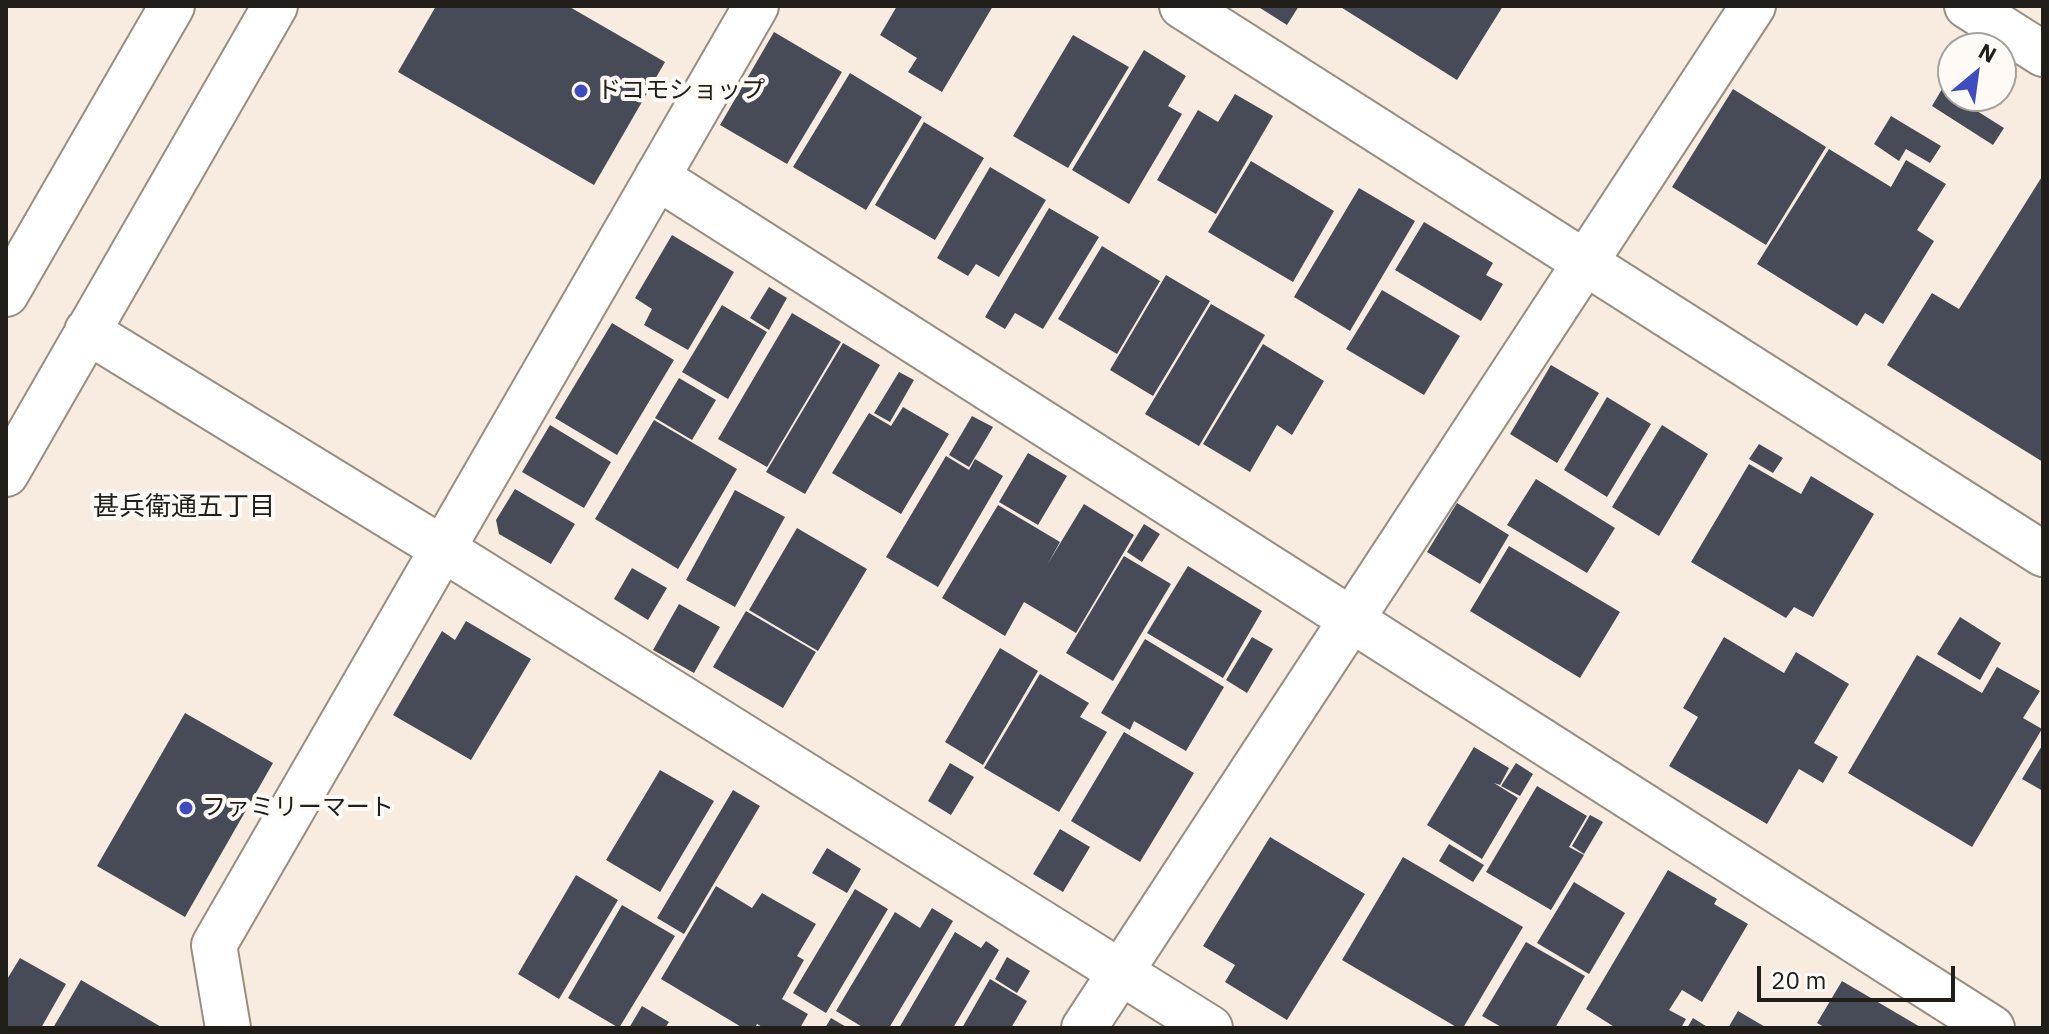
<!DOCTYPE html>
<html>
<head>
<meta charset="utf-8">
<style>
  body { margin:0 }
  #map { position:relative; width:2049px; height:1034px; overflow:hidden; background:#f7ecdf; font-family:"IBM Plex Sans",sans-serif }
  canvas { display:block }
  .frame { position:absolute; inset:0; border:8px solid #211d18; pointer-events:none }
  .north { position:absolute; left:1937px; top:32px; width:80px; height:80px; box-sizing:border-box; background:#fffaf5; border:2px solid #a6a29d; border-radius:50%; rotate:29deg; font-size:22px; font-weight:700; line-height:32px; text-align:center; color:#211d18 }
  .north::after { content:''; display:block; margin:auto; width:28px; height:36px; background:#3e4cbf; clip-path:polygon(50% 0,100% 100%,50% 72%,0 100%) }
  .scale { position:absolute; left:1757px; top:966px; width:198px; height:36px; box-sizing:border-box; border:4px solid #211d18; border-top:0; padding-left:10px; font-size:24px; line-height:28px; white-space:nowrap; color:#211d18; -webkit-text-stroke:6px #fffaf5; paint-order:stroke }
</style>
</head>
<body>
<div id="map">
<canvas width="2049" height="1034"></canvas>
<div class="frame"></div>
<div class="north">N</div>
<div class="scale">20 m</div>
</div>
<script>
const context = document.querySelector('canvas').getContext('2d');
context.lineJoin = 'round';
function fillPath(path, color) {
  context.fillStyle = color;
  context.fill(path, 'evenodd');
}
function poly(rows) {
  const path = new Path2D();
  for (const r of rows) {
    path.moveTo(r[0], r[1]);
    for (let i = 2; i < r.length; i += 2) path.lineTo(r[i], r[i + 1]);
  }
  return path;
}
function stroke(path, color, width, dash) {
  context.strokeStyle = color;
  context.lineWidth = width;
  context.lineCap = dash ? 'butt' : 'round';
  context.setLineDash(dash || []);
  context.stroke(path);
}
function write(font, color, halo, rows, align = 'center') {
  context.font = font + ' "IBM Plex Sans","Noto Sans JP",sans-serif';
  context.lineWidth = 8;
  context.setLineDash([]);
  context.textBaseline = 'middle';
  context.strokeStyle = halo;
  context.fillStyle = color;
  for (const [text, x, y, turn = 0] of rows) {
    context.save();
    context.translate(x, y);
    context.rotate((+turn || 0) * Math.PI / 180);
    context.textAlign = isNaN(turn) ? turn : align;
    if (halo) context.strokeText(text, 0, 0);
    context.fillText(text, 0, 0);
    context.restore();
  }
}
const building = poly([
  [436,6,568,6,665,62,594,185,398,72],
  [897,6,993,6,942,92,908,72,917,58,880,35],
  [1257,6,1299,6,1287,25],
  [1339,6,1503,6,1457,80],
  [774,32,842,72,787,164,720,125],
  [1073,35,1129,67,1068,168,1013,136],
  [1144,50,1186,76,1168,106,1182,114,1129,204,1072,170],
  [850,73,922,117,866,210,793,167],
  [1733,89,1826,147,1766,245,1672,187],
  [1942,89,2004,128,1993,145,1932,106],
  [1235,94,1273,116,1216,214,1157,180,1198,110,1218,122],
  [1891,116,1941,146,1930,163,1906,149,1899,161,1874,144],
  [924,122,984,158,935,240,875,205],
  [1829,149,1891,187,1906,160,1946,184,1917,230,1934,241,1883,324,1865,313,1857,326,1757,264],
  [1251,161,1334,211,1293,282,1208,232],
  [990,167,1046,200,999,277,976,264,968,276,937,258],
  [2043,175,2043,462,1887,365,1932,293,1959,309],
  [1359,188,1415,221,1350,331,1294,297],
  [1049,208,1099,237,1043,329,1015,313,1005,329,985,317],
  [1424,222,1493,263,1486,275,1503,284,1481,321,1395,270],
  [672,235,734,272,688,350,644,325,652,309,635,298],
  [1102,246,1160,281,1117,354,1058,319],
  [1166,275,1210,301,1153,396,1110,370],
  [769,287,787,298,769,330,750,318],
  [1382,290,1460,336,1424,395,1346,349],
  [1211,304,1265,335,1199,446,1145,414],
  [722,305,767,332,728,399,682,372],
  [792,313,841,342,767,467,718,439],
  [612,323,674,360,617,455,555,418],
  [843,343,880,365,805,494,766,472],
  [1263,344,1324,381,1292,435,1277,425,1250,472,1203,444],
  [1551,365,1599,393,1557,463,1510,434],
  [899,372,914,380,890,422,874,413],
  [679,378,716,400,692,440,655,418],
  [1607,397,1651,424,1607,497,1564,470],
  [903,407,949,434,901,514,832,473,869,413,891,426],
  [972,416,993,427,969,467,949,455],
  [654,420,737,469,678,569,595,519],
  [550,425,611,462,584,508,522,472],
  [1662,425,1708,454,1659,536,1612,507],
  [1759,444,1783,458,1773,473,1749,459],
  [1028,453,1067,476,1038,525,999,502],
  [946,456,969,470,975,459,1003,476,938,587,886,557],
  [1749,464,1801,494,1811,476,1874,514,1813,617,1794,607,1786,618,1691,562],
  [1536,479,1615,528,1587,573,1507,525],
  [515,489,575,524,551,564,499,534,496,520],
  [735,490,785,517,735,607,686,580],
  [1457,503,1509,535,1480,584,1427,552],
  [1084,504,1134,535,1076,633,1024,602,1005,636,942,598,998,505,1060,542,1047,565],
  [1144,524,1160,534,1142,562,1127,552],
  [797,528,867,569,818,651,749,610],
  [1509,546,1620,612,1580,678,1470,611],
  [1124,556,1171,584,1113,681,1066,653],
  [1188,566,1262,611,1223,678,1147,633],
  [632,568,667,588,648,620,614,599],
  [679,604,720,627,694,673,653,650],
  [746,611,816,652,783,708,713,667],
  [1960,617,2001,643,1980,680,1937,654],
  [466,621,531,659,471,760,393,715,442,631,455,640],
  [1252,637,1273,649,1247,693,1226,680],
  [1724,637,1784,673,1796,652,1849,684,1814,743,1838,757,1823,783,1799,769,1767,824,1669,766,1698,717,1683,708],
  [1145,639,1224,687,1186,751,1134,721,1130,730,1101,713],
  [1000,648,1038,671,983,765,945,742],
  [1917,655,1982,693,1997,667,2040,691,2023,718,2042,729,1972,847,1848,773],
  [1040,674,1089,703,1080,717,1107,732,1059,812,984,768],
  [185,713,273,763,185,917,97,866],
  [1124,732,1194,773,1140,862,1071,821],
  [2043,744,2043,791,2022,779],
  [1474,747,1509,768,1500,785,1494,783,1518,798,1482,859,1427,825],
  [950,763,974,777,951,815,928,801],
  [1516,763,1533,774,1520,796,1501,786],
  [660,770,714,801,660,892,606,860],
  [1537,786,1587,816,1569,847,1584,855,1551,910,1486,872],
  [733,790,760,806,684,934,657,918],
  [1590,815,1603,822,1584,854,1572,846],
  [1060,829,1090,847,1063,892,1033,874],
  [1270,837,1365,894,1287,1020,1225,982,1235,965,1203,946],
  [1449,844,1484,865,1473,882,1439,861],
  [827,848,861,869,847,893,812,873],
  [1403,857,1523,927,1463,1028,1458,1028,1342,960],
  [1668,870,1717,899,1714,904,1748,924,1702,1002,1682,990,1669,1010,1686,1019,1681,1028,1616,1028,1586,1009],
  [576,875,618,900,559,999,518,974],
  [1574,882,1625,913,1589,974,1537,943],
  [716,886,752,908,762,893,816,924,797,956,804,960,782,999,808,1014,800,1028,764,1028,757,1024,755,1028,743,1028,661,979],
  [855,889,888,909,826,1013,793,993],
  [622,905,675,936,619,1028,568,998],
  [932,908,953,921,889,1028,864,1028,836,1011,895,912,920,928],
  [955,932,981,948,986,941,999,950,953,1028,899,1028],
  [1526,942,1585,976,1555,1028,1503,1028,1482,1016],
  [1007,957,1030,971,1017,993,995,979],
  [20,958,66,984,41,1028,6,1028,6,981],
  [990,979,1027,1001,1011,1028,962,1028],
  [81,980,163,1028,53,1028],
  [1842,981,1922,1028,1826,1028,1817,1023],
  [642,1006,669,1022,665,1028,629,1028],
  [1738,1011,1767,1028,1728,1028],
  [831,1018,848,1028,825,1028],
  [1693,1018,1709,1028,1687,1028]
]);
const minor = poly([
  [1182,6,2043,554],
  [1967,6,2043,54],
  [657,177,1992,1028],
  [6,294,172,6],
  [87,331,443,549,1210,1028],
  [6,474,275,6],
  [228,1028,214,945,756,6],
  [1084,1028,1753,6]
]);
const markers = [
  [581,91,8,"#3e4cbf"],
  [186,808,8,"#3e4cbf"]
];
const poiNames = [
  ["ドコモショップ",597,91],
  ["ファミリーマート",202,808]
];
const neighbourhoodNames = [
  ["甚兵衛通五丁目",184,507]
];
fillPath(building, '#474b57');
stroke(minor, '#978e81', 48);
stroke(minor, '#fff', 44);
for (const [x, y, r, color] of markers) {
  const dot = new Path2D();
  dot.arc(x, y, r, 0, 2 * Math.PI);
  context.fillStyle = color;
  context.fill(dot);
  stroke(dot, '#fffaf5', 3);
}
write('24px', '#211d18', '#fffaf5', poiNames, 'left');
write('26px', '#211d18', '#fffaf5', neighbourhoodNames);
</script>
</body>
</html>
